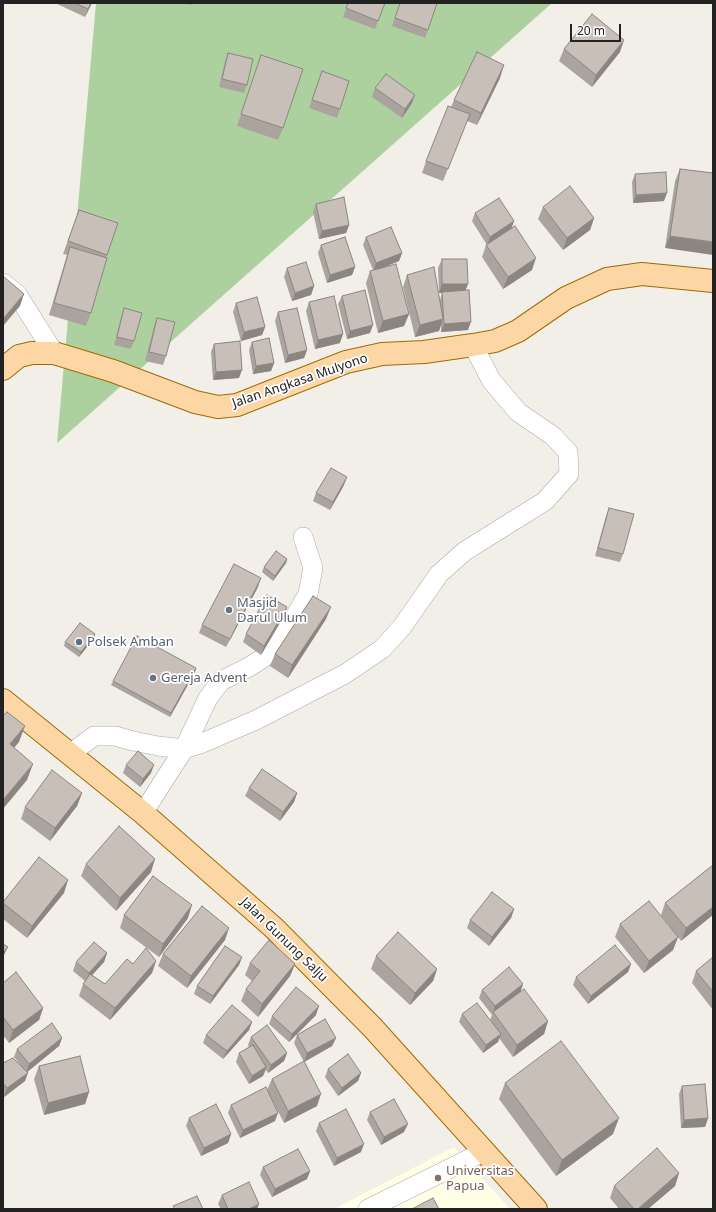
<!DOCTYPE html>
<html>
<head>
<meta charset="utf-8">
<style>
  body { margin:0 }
  #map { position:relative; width:716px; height:1212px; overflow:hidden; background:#f2efe9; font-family:"Noto Sans",sans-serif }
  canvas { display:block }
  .frame { position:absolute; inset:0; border:4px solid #222; pointer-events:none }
  .scale { position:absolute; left:570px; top:24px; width:51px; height:18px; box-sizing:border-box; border:2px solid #222; border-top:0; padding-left:5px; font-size:12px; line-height:14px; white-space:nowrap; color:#222; -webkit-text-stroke:3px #fff; paint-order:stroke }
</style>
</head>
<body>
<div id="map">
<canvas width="716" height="1212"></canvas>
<div class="frame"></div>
<div class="scale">20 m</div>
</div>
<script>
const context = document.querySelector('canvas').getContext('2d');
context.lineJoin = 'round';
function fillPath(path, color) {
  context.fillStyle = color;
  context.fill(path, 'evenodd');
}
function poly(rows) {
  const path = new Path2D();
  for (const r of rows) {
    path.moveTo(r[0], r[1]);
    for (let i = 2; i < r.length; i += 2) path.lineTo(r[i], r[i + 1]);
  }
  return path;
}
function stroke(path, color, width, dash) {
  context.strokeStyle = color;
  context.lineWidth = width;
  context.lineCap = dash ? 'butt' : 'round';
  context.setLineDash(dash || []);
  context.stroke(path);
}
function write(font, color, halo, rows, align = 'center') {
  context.font = font + ' "Noto Sans",sans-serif';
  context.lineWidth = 3.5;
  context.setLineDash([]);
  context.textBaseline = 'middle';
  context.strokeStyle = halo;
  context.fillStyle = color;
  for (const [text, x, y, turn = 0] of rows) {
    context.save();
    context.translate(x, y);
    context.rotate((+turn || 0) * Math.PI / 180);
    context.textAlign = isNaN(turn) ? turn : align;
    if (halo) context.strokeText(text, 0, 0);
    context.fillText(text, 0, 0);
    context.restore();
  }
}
const education = poly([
  [454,1147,510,1209,334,1209]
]);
const forest = poly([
  [96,3,552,3,57,443]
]);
const minor = poly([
  [3,283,17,294,54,353],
  [70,754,94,736,115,736,133,741,158,746,184,749,208,698,221,681,249,667,263,658,290,625,308,594,313,568,303,537],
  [143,813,184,749,200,744,256,720,345,674,382,649,402,627,439,574,465,551,545,501,569,474,568,452,553,436,518,412,491,380,473,345],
  [368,1209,485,1151]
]);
const major = poly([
  [3,369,19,356,32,353,54,353,113,371,195,402,218,407,237,405,346,362,382,354,424,352,473,345,495,341,518,331,566,298,607,279,642,274,713,281],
  [3,700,143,813,274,928,373,1028,536,1209]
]);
const wall = poly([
  [55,3,92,3,85,17],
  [182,3,193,3,192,5],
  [348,3,385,3,375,29,343,17],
  [400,3,437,3,425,38,392,26],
  [564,49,620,52,592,87,559,61],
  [228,53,247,85,244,93,219,87,225,61],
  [257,67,283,128,278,140,237,126],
  [322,71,340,109,337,118,309,108],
  [500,78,477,125,467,121,443,181,422,173,426,161,451,107,454,100],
  [375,88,412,103,402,118,372,97],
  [680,169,713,173,665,248,675,181],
  [635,174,664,201,633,203,632,182],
  [316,204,349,225,346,233,319,239,313,212],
  [543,207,594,218,590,230,563,250,538,219],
  [79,210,118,223,106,258,91,313,86,326,49,315,67,255,63,254],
  [475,213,514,221,511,228,532,270,503,289,482,257,486,245,487,245,472,221],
  [366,237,402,253,399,261,381,268,409,314,404,326,378,333,366,283,370,271,373,270,363,245],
  [321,245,355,267,352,275,327,283,318,253],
  [442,259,465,291,468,330,441,332,441,325,439,331,415,337,403,287,407,275,440,300,442,293,439,293,438,268],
  [287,268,314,286,311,295,292,301,284,277],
  [342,296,370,333,347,339,338,304],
  [309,302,340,343,315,349,306,311],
  [236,303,265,327,262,335,241,341,233,312],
  [124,308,134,341,131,349,114,345,121,317],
  [278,312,307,350,304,358,285,363,275,321],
  [157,318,166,356,163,365,145,361,154,326],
  [252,342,274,363,271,371,253,374,249,350],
  [214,344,239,378,213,380,211,352],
  [344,485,330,510,313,501,316,493],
  [609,508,623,554,620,562,595,556,606,516],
  [287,559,286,563,273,581,262,572,264,567],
  [258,587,226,647,199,633,202,625],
  [287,607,284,616,261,655,243,642,246,634],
  [326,619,288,678,270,666,275,654],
  [95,634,94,638,79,657,64,646,65,642],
  [196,668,195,672,170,717,111,685,113,681],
  [126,765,151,773,140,787,123,773],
  [249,788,297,793,294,802,280,821,245,796],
  [82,793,77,806,50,841,21,819,25,807],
  [86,864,151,872,116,911,81,876],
  [713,865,681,941,661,915,665,903],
  [64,893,27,938,3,919,3,902],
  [514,909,511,918,489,946,467,928,470,920],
  [124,915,188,918,159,957,120,928],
  [620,924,678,937,673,950,644,973,615,937],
  [225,940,187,988,158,966,163,954],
  [107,953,104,962,92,975,105,984,133,964,156,961,152,973,110,1020,79,996,83,984,85,981,73,971,76,962],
  [376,956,437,969,433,981,410,1005,371,969],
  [242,957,239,965,210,1004,194,994,197,986],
  [713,957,713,1010,692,983,696,971],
  [250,963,295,964,290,976,258,1017,241,1001,246,989,252,981,245,975],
  [631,964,628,972,588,1004,573,985,576,977],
  [3,983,43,1008,39,1020,9,1043,3,1035],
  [523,984,520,992,548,1021,544,1034,513,1057,499,1038,498,1042,483,1053,459,1022,462,1014,490,1020,492,1015,479,998,482,990],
  [316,1015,289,1042,269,1024,272,1016],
  [252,1022,249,1030,223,1059,203,1043,206,1035],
  [297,1035,336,1038,332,1046,304,1062,294,1043],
  [251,1037,287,1053,284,1061,268,1073,266,1070,263,1076,249,1084,236,1062,239,1053,249,1047,248,1045],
  [62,1038,59,1046,27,1072,25,1081,4,1097,3,1096,3,1063,22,1067,14,1057,17,1049],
  [39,1066,89,1092,85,1104,44,1115,34,1079],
  [328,1069,361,1073,358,1081,338,1096,325,1077],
  [272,1079,317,1106,284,1123,272,1100,275,1121,240,1138,228,1113,231,1105,267,1090],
  [505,1083,613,1134,556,1176,499,1099],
  [682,1086,708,1118,705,1127,681,1128,679,1094],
  [370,1112,404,1132,381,1145,367,1120],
  [189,1118,231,1134,228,1143,201,1156,186,1126],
  [319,1123,361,1152,334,1166,316,1131],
  [263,1167,310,1171,307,1179,272,1197,260,1175],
  [679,1173,675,1186,648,1209,619,1209,610,1198,614,1186],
  [222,1195,257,1209,221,1209,218,1204]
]);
const shadedWall = poly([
  [91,3,92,3,85,17,88,9],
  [624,40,620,52,592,87,596,75],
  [504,65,500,78,477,125,481,113],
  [415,95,412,103,402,118,405,109],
  [667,193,664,201,633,203,636,195],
  [594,218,590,230,563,250,567,238],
  [514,221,511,230,487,245,490,237],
  [349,225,346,233,319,239,322,231],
  [670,236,713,242,713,255,665,248],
  [402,253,399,261,373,272,376,263],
  [536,258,532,270,503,289,508,277],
  [355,267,352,275,327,283,330,275],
  [442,284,468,284,465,292,439,293],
  [314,286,311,295,292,301,295,293],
  [24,294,20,306,3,326,3,319],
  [409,314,404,326,378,333,383,321],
  [443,319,439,331,415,337,420,325],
  [471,322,468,330,441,332,444,324],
  [373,325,370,333,347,339,350,331],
  [265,327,262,335,241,341,244,332],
  [343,334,340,343,315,349,318,340],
  [307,350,304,358,285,363,288,355],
  [274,363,271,371,253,374,256,366],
  [242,370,239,378,213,380,216,372],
  [347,477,344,485,330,510,333,502],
  [287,559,286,563,273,581,275,576],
  [261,578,258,587,226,647,230,639],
  [287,607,284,616,261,655,264,646],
  [331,607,326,619,288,678,292,665],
  [95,634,94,638,79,657,81,652],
  [196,668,195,672,170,717,171,713],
  [25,726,19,742,4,760,10,744],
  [33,764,27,780,3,809,3,800],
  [154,765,151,773,140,787,143,779],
  [82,793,77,806,50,841,55,828],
  [297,793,294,802,280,821,283,812],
  [155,859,151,872,116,911,120,898],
  [68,880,64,893,27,938,32,926],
  [192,905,188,918,159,957,163,944],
  [713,907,713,915,681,941,686,928],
  [514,909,511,918,489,946,492,937],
  [229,928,225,940,187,988,191,976],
  [678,937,673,950,644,973,649,961],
  [8,947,3,957,3,953],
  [107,953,104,962,86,982,89,973],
  [242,957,239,965,210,1004,213,996],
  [156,961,152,973,110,1020,115,1008],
  [295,964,290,976,258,1017,262,1004],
  [631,964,628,972,588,1004,591,996],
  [437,969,433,981,410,1005,415,993],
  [523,984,520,993,493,1012,495,1006],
  [319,1006,316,1015,289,1042,292,1034],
  [43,1008,39,1020,9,1043,13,1030],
  [548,1021,544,1034,513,1057,517,1045],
  [252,1022,249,1030,223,1059,227,1051],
  [501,1034,498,1042,483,1053,486,1045],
  [62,1038,59,1046,26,1073,29,1064],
  [336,1038,332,1046,304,1062,307,1053],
  [287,1053,284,1061,268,1073,271,1065],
  [266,1067,263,1076,249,1084,252,1076],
  [28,1073,25,1081,4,1097,7,1088],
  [361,1073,358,1081,338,1096,342,1088],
  [89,1092,85,1104,44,1115,48,1103],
  [321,1094,317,1106,284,1123,288,1111],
  [278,1113,275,1121,240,1138,243,1130],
  [619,1118,613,1134,556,1176,562,1160],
  [708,1118,705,1127,681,1128,684,1120],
  [408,1124,404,1132,381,1145,384,1137],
  [231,1134,228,1143,201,1156,204,1148],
  [364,1144,361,1152,334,1166,337,1158],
  [310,1171,307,1179,272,1197,275,1189],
  [679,1173,675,1186,648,1209,638,1209],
  [259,1204,257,1209,249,1209]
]);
const building = poly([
  [75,3,91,3,88,9,75,3],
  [348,3,385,3,378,21,346,8,348,3],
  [400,3,437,3,428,30,395,18,400,3],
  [592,14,624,40,596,75,564,49,592,14],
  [477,52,504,65,481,113,454,100,477,52],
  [228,53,253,59,247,85,222,79,228,53],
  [261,55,303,69,283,128,241,114,261,55],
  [322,71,349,81,340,109,312,100,322,71],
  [386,74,415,95,405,109,375,88,386,74],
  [448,106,470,114,448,169,426,161,448,106],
  [680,169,713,173,713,242,670,236,680,169],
  [666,172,667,193,636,195,635,174,666,172],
  [570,186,594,218,567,238,543,207,570,186],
  [344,197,349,225,322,231,316,204,344,197],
  [499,198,514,221,490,237,475,213,499,198],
  [79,210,118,223,107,255,68,241,79,210],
  [515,226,536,258,508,277,486,245,515,226],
  [391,227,402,253,376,263,366,237,391,227],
  [345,237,355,267,330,275,321,245,345,237],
  [70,247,107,258,91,313,54,303,70,247],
  [442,259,467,259,468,284,442,284,442,259],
  [306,262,314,286,295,293,287,268,306,262],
  [396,264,409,314,383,321,370,271,396,264],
  [434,267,443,319,420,325,407,275,434,267],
  [3,276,24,294,3,319,3,276],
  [365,290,373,325,350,331,342,296,365,290],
  [469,290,471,322,444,324,442,292,469,290],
  [334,296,343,334,318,340,309,302,334,296],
  [257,297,265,327,244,332,236,303,257,297],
  [124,308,142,313,134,341,117,337,124,308],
  [297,308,307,350,288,355,278,312,297,308],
  [157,318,175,322,166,356,149,352,157,318],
  [269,338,274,363,256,366,252,342,269,338],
  [240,341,242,370,216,372,214,344,240,341],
  [331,468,347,477,333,502,316,493,331,468],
  [609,508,634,514,623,554,598,548,609,508],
  [276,551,287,559,275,576,264,567,276,551],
  [234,564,261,578,230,639,202,625,234,564],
  [267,595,287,607,264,646,246,634,267,595],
  [313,596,331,607,292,665,275,654,313,596],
  [80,623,95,634,81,652,65,642,80,623],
  [137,636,196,668,171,713,113,681,137,636],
  [7,712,25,726,10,744,33,764,3,800,3,716,7,712],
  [138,751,154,765,143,779,126,765,138,751],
  [262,769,297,793,283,812,249,788,262,769],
  [52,770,82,793,55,828,25,807,52,770],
  [119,826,155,859,120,898,86,864,119,826],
  [39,857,68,880,32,926,3,903,3,902,39,857],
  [713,865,713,907,686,928,665,903,713,865],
  [153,876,192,905,163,944,124,915,153,876],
  [492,892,514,909,492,937,470,920,492,892],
  [649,901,678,937,649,961,620,924,649,901],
  [202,906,229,928,191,976,163,954,202,906],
  [398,932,437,969,415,993,376,956,398,932],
  [269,940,295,964,262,1004,246,989,260,971,250,963,269,940],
  [94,942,107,953,89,973,76,962,94,942],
  [3,944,8,947,3,953,3,944],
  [615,945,631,964,591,996,576,977,615,945],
  [225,946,242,957,213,996,197,986,225,946],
  [146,948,156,961,115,1008,83,984,90,974,105,984,127,959,133,964,146,948],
  [713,957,713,992,696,971,713,957],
  [509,967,523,984,495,1006,482,990,509,967],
  [16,972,43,1008,13,1030,3,1017,3,983,16,972],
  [296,987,319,1006,292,1034,272,1016,296,987],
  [524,989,548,1021,517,1045,493,1012,524,989],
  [477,1003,501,1034,486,1045,462,1014,477,1003],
  [232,1005,252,1022,227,1051,206,1035,232,1005],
  [325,1019,336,1038,307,1053,297,1035,325,1019],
  [52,1023,62,1038,29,1064,17,1049,52,1023],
  [267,1025,287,1053,271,1065,251,1037,267,1025],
  [561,1041,619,1118,562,1160,505,1083,561,1041],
  [253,1045,266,1067,252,1076,239,1053,253,1045],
  [348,1054,361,1073,342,1088,328,1069,348,1054],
  [80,1056,89,1092,48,1103,39,1066,80,1056],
  [13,1058,28,1073,7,1088,3,1083,3,1063,13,1058],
  [304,1061,321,1094,288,1111,272,1079,304,1061],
  [705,1084,708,1118,684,1120,682,1086,705,1084],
  [266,1087,278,1113,243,1130,231,1105,266,1087],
  [394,1099,408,1124,384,1137,370,1112,394,1099],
  [216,1104,231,1134,204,1148,189,1118,216,1104],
  [346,1109,364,1144,337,1158,319,1123,346,1109],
  [657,1148,679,1173,638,1209,634,1209,614,1186,657,1148],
  [298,1149,310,1171,275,1189,263,1167,298,1149],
  [249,1182,259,1204,249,1209,228,1209,222,1195,249,1182],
  [197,1196,203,1209,175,1209,173,1206,197,1196],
  [433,1198,439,1209,412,1209,433,1198]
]);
const markers = [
  [229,610,4,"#6b7280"],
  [79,642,4,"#5c6f8a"],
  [153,678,4,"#6b7280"],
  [438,1178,4,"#8d6e63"]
];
const streetNames = [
  ["Jalan Angkasa Mulyono",300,381,-19],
  ["Jalan Gunung Salju",284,940,44]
];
const worshipNames = [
  ["Masjid",237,603],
  ["Darul Ulum",237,618],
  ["Gereja Advent",161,678]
];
const serviceNames = [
  ["Polsek Amban",87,642]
];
const educationNames = [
  ["Universitas",446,1171],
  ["Papua",446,1186]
];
fillPath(education, '#ffffe5');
fillPath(forest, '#add19e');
stroke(minor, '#a9a9a9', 20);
stroke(major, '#a06b00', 24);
stroke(minor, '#fff', 19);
stroke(major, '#fcd6a4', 22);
fillPath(wall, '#aba49e');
fillPath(shadedWall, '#8b8681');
fillPath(building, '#c7bfb8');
stroke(building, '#8b8681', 1);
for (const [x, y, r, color] of markers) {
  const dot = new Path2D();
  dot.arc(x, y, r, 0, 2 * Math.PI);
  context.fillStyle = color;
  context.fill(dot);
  stroke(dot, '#fff', 1.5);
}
write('13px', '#222', '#fff', streetNames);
write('13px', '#5b616d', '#fff', worshipNames, 'left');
write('13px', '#4e5e75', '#fff', serviceNames, 'left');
write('13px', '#785e54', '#fff', educationNames, 'left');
</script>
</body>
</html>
